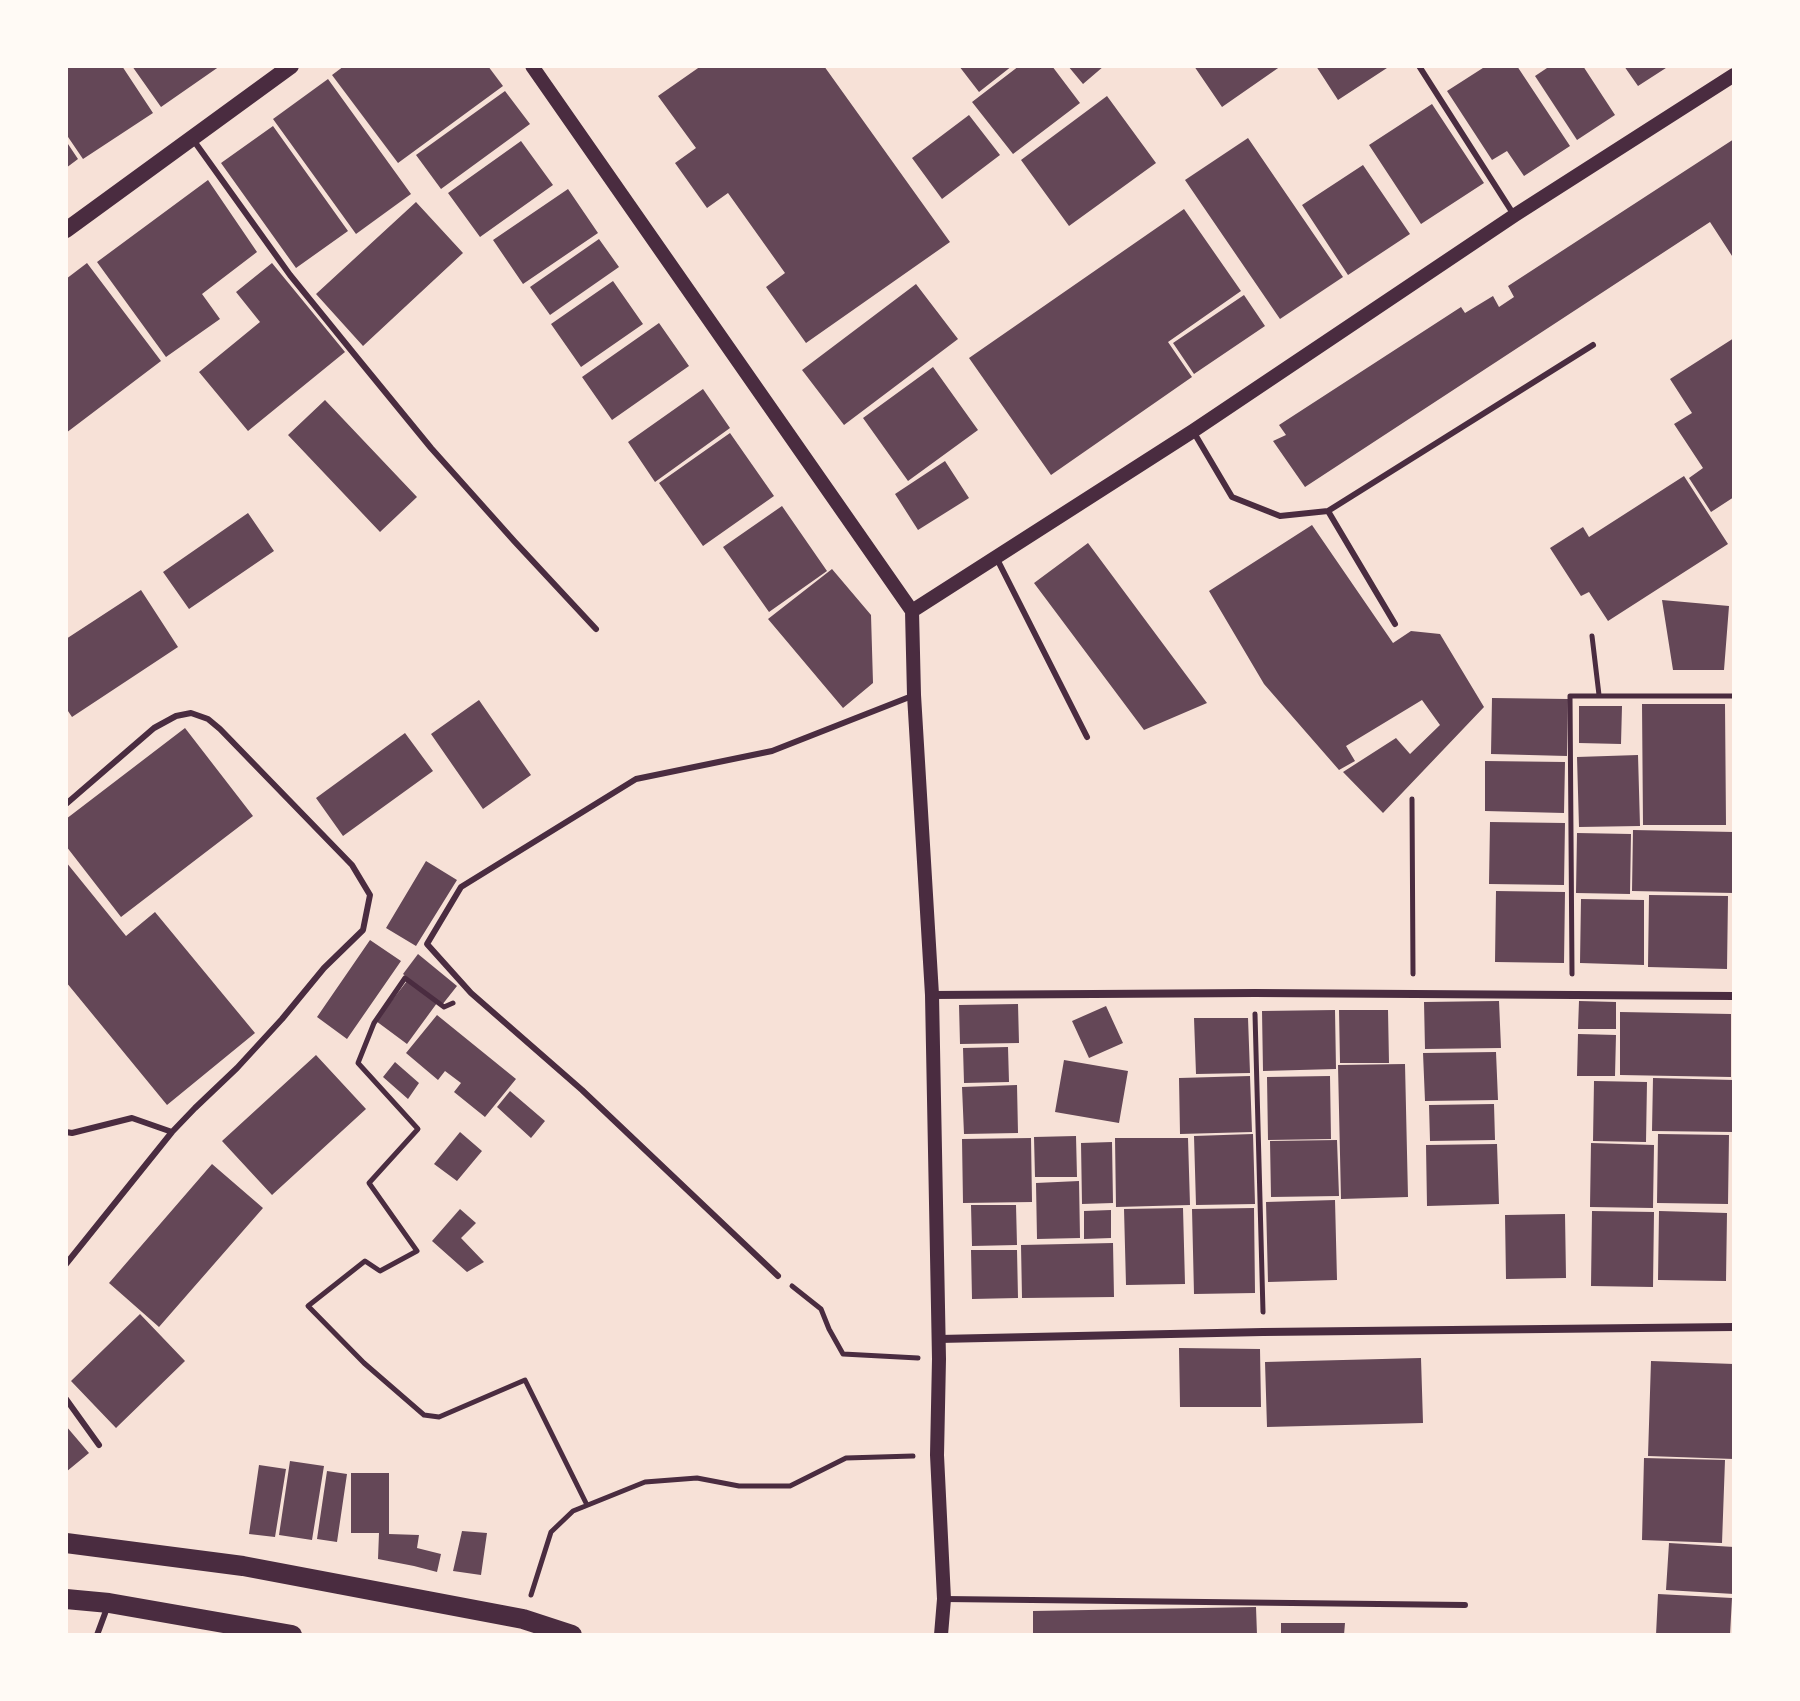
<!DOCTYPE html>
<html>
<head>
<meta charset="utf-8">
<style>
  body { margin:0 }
  #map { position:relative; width:1800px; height:1701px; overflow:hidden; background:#f7e1d7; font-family:Spectral,serif }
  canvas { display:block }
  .frame { position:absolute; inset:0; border:68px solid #fffaf5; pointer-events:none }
</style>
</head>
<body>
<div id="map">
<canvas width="1800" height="1701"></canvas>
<div class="frame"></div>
</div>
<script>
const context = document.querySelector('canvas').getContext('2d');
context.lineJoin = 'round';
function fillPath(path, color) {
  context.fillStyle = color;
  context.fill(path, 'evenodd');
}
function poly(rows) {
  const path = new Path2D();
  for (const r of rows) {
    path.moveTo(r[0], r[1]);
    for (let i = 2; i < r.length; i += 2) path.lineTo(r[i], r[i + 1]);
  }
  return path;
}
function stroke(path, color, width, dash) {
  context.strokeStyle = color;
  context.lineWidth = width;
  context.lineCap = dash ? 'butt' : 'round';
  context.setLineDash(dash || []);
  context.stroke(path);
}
const building = poly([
  [68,66,122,66,153,113,83,159,66,134,66,67],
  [132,66,220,66,161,107],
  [344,66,488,66,503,86,398,163,332,75],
  [701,66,824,66,950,242,806,343,766,287,785,273,728,193,707,208,675,163,696,148,658,96],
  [959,66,1012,66,979,92],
  [1019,66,1052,66,1080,103,1013,154,972,102],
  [1068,66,1104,66,1083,84],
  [1194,66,1281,66,1222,107],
  [1316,66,1390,66,1338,100],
  [1486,66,1517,66,1570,146,1524,176,1507,151,1492,160,1447,91],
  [1550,66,1583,66,1615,115,1577,140,1535,76],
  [1624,66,1669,66,1638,86],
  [328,79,411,194,356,234,273,119],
  [505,91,530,124,441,189,416,155],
  [1107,96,1156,163,1069,226,1021,160],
  [1432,104,1484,183,1421,224,1369,145],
  [969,115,1000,155,942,199,912,158],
  [273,126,348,231,296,268,221,163],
  [1248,138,1343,277,1280,319,1185,180],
  [1734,139,1734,259,1710,222,1305,487,1273,441,1286,435,1279,425,1461,307,1465,313,1493,296,1499,307,1514,297,1508,286],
  [66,141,78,159,66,168],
  [521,141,553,185,480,237,448,193],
  [1363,165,1410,234,1348,275,1302,205],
  [208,180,257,252,202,294,220,319,166,357,97,262],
  [568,189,598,233,523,284,493,240],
  [416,202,463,253,363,346,316,294],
  [1184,209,1241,291,1168,342,1192,377,1051,475,969,358],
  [599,239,619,267,550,315,530,287],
  [87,263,161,361,66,433,66,279],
  [272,263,345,352,248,431,199,372,260,322,236,292],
  [613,281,643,324,581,367,551,324],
  [916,284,958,339,844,425,802,370],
  [1244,295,1265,326,1194,374,1173,343],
  [659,323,689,366,612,420,582,377],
  [1734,338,1734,497,1711,512,1689,478,1703,468,1674,424,1692,413,1670,379],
  [933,367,978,430,908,481,863,418],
  [703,389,730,428,655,482,628,442],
  [325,400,417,497,380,532,288,435],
  [730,433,774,496,703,546,659,483],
  [945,461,969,498,918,530,895,494],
  [1684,476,1728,544,1608,621,1589,592,1581,596,1550,548,1583,527,1589,537],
  [782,506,827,571,769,612,723,547],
  [248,513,274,551,189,609,163,572],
  [1312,525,1393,643,1411,631,1440,634,1484,707,1383,813,1343,772,1396,738,1410,754,1440,725,1422,700,1346,746,1355,761,1339,770,1264,684,1209,591],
  [1088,543,1207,703,1144,730,1034,583],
  [832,569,871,615,873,683,843,708,768,619],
  [141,590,178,647,72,717,66,708,66,639],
  [1662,600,1729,606,1724,670,1673,670],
  [1492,698,1568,699,1567,756,1491,754],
  [479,700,531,775,483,809,431,734],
  [1642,704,1725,704,1726,825,1643,825],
  [1579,706,1622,706,1621,744,1579,743],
  [185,728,253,816,121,917,66,846,66,819],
  [405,733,433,771,343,836,316,798],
  [1638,755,1640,826,1579,827,1577,757],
  [1485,761,1565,762,1564,813,1485,811],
  [1490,822,1565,823,1564,885,1489,884],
  [1633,830,1734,832,1734,893,1632,891],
  [1577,833,1631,834,1630,894,1576,893],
  [426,861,457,880,416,946,386,928],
  [66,862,126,936,155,912,255,1033,167,1105,66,982],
  [1496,891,1565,892,1564,963,1495,962],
  [1649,895,1728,896,1727,969,1648,967],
  [1581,899,1644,900,1644,965,1580,963],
  [370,940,401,961,347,1039,317,1017],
  [418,954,457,986,442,1005,403,974],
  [407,981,437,1003,407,1044,376,1021],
  [1499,1001,1501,1048,1425,1049,1424,1002],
  [1579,1001,1616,1002,1616,1029,1578,1029],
  [1018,1004,1019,1043,960,1044,959,1005],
  [1106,1006,1123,1043,1089,1058,1072,1021],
  [1335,1010,1336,1069,1263,1071,1262,1011],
  [1339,1010,1388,1010,1389,1063,1340,1063],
  [1620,1012,1731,1014,1731,1077,1620,1075],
  [437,1015,516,1079,485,1117,454,1092,461,1083,445,1071,438,1080,406,1053],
  [1194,1018,1248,1018,1250,1073,1196,1074],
  [1578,1034,1616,1035,1615,1076,1577,1076],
  [1008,1047,1009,1082,964,1083,963,1048],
  [1496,1052,1498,1100,1425,1101,1423,1053],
  [316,1055,366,1109,272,1195,222,1141],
  [1064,1060,1128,1071,1119,1123,1055,1112],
  [395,1062,419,1083,408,1099,383,1077],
  [1405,1064,1408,1197,1341,1199,1338,1065],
  [1250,1076,1252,1132,1180,1134,1179,1078],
  [1330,1076,1331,1139,1268,1140,1267,1077],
  [1653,1078,1734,1080,1734,1132,1652,1131],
  [1594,1081,1647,1082,1646,1142,1593,1141],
  [1017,1085,1018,1133,964,1134,962,1087],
  [510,1091,545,1121,531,1138,497,1107],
  [1494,1104,1495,1140,1430,1141,1429,1105],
  [460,1132,482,1151,457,1181,434,1164],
  [1253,1134,1255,1204,1196,1205,1194,1136],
  [1658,1134,1729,1135,1728,1204,1657,1203],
  [1076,1136,1077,1177,1035,1177,1034,1137],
  [1031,1138,1032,1202,963,1203,962,1139],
  [1115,1138,1188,1138,1190,1205,1116,1207],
  [1337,1140,1339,1196,1271,1197,1270,1141],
  [1112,1142,1113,1203,1082,1204,1081,1143],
  [1591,1143,1654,1145,1653,1208,1590,1207],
  [1497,1144,1499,1204,1427,1206,1426,1145],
  [212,1164,263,1208,159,1327,109,1283],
  [1079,1181,1080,1238,1037,1239,1036,1183],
  [1335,1200,1337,1280,1268,1282,1266,1202],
  [971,1205,1016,1205,1017,1245,972,1246],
  [1183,1208,1185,1284,1126,1285,1124,1209],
  [1254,1208,1255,1293,1194,1294,1192,1209],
  [460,1209,476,1223,461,1238,484,1262,467,1272,432,1241],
  [1111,1210,1111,1238,1084,1239,1084,1211],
  [1592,1211,1654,1212,1653,1287,1591,1286],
  [1659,1211,1727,1213,1726,1281,1658,1280],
  [1565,1214,1566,1278,1506,1279,1505,1215],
  [1113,1243,1114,1297,1022,1298,1021,1245],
  [971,1250,1017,1250,1018,1298,972,1299],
  [140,1314,185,1361,116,1428,71,1381],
  [1179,1348,1260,1349,1261,1407,1180,1407],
  [1421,1358,1423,1423,1267,1427,1265,1362],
  [1651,1361,1734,1364,1734,1459,1648,1456],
  [66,1426,89,1453,66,1472],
  [1644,1458,1725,1460,1722,1543,1642,1540],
  [290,1461,324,1466,312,1540,279,1535],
  [259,1465,286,1469,275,1537,249,1534],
  [327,1471,347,1474,337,1542,317,1539],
  [351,1473,389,1473,389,1534,419,1535,417,1548,441,1554,437,1572,414,1566,378,1559,379,1533,351,1533],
  [462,1531,487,1533,481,1575,453,1571],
  [1669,1543,1734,1547,1734,1594,1666,1590],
  [1658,1594,1732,1598,1730,1635,1656,1635],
  [1256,1607,1257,1635,1033,1635,1033,1611],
  [1281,1623,1345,1623,1344,1635,1281,1635]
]);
const path = poly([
  [1592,636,1599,695],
  [1412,799,1413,974],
  [1572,974,1570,696,1734,696],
  [453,1003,444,1007,405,978,374,1023,358,1063,418,1129,369,1183,417,1251,380,1271,365,1261,308,1306,364,1363,424,1415,439,1417,525,1380,587,1505],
  [1255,1014,1263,1312],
  [792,1286,821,1309,829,1329,843,1354,918,1358],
  [531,1595,551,1532,573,1511,645,1482,697,1478,739,1486,790,1486,846,1458,913,1456]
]);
const service = poly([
  [1419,66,1514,215],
  [194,141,290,275,359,360,431,448,515,542,596,629],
  [1193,431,1232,497,1280,516,1328,511,1593,345],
  [1328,511,1395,624],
  [996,557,1087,737],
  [66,804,154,728,176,716,191,713,208,719,220,729,352,865,370,895,363,930,324,968,282,1019,237,1068,195,1108,172,1132,132,1118,72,1133,66,1132],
  [66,1264,172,1132],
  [778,1276,582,1090,471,993,427,944,461,887,636,779,772,751,912,696],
  [66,1399,99,1445],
  [945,1599,1465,1605],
  [97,1635,107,1608]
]);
const minor = poly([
  [932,995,1255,993,1734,996],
  [939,1339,1263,1332,1734,1327]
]);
const tertiary = poly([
  [532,66,912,611,914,695,932,995,939,1359,937,1455,944,1599,941,1635],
  [912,611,1193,431,1515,215,1734,75]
]);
const secondary = poly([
  [66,230,291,66]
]);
const primary = poly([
  [66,1543,243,1566,523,1619,572,1635],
  [66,1599,109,1603,292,1635]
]);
fillPath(building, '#644757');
stroke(path, '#4a2c40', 5);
stroke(service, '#4a2c40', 6);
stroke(minor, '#4a2c40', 8);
stroke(tertiary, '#4a2c40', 14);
stroke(secondary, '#4a2c40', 16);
stroke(primary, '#4a2c40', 20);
</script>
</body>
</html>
